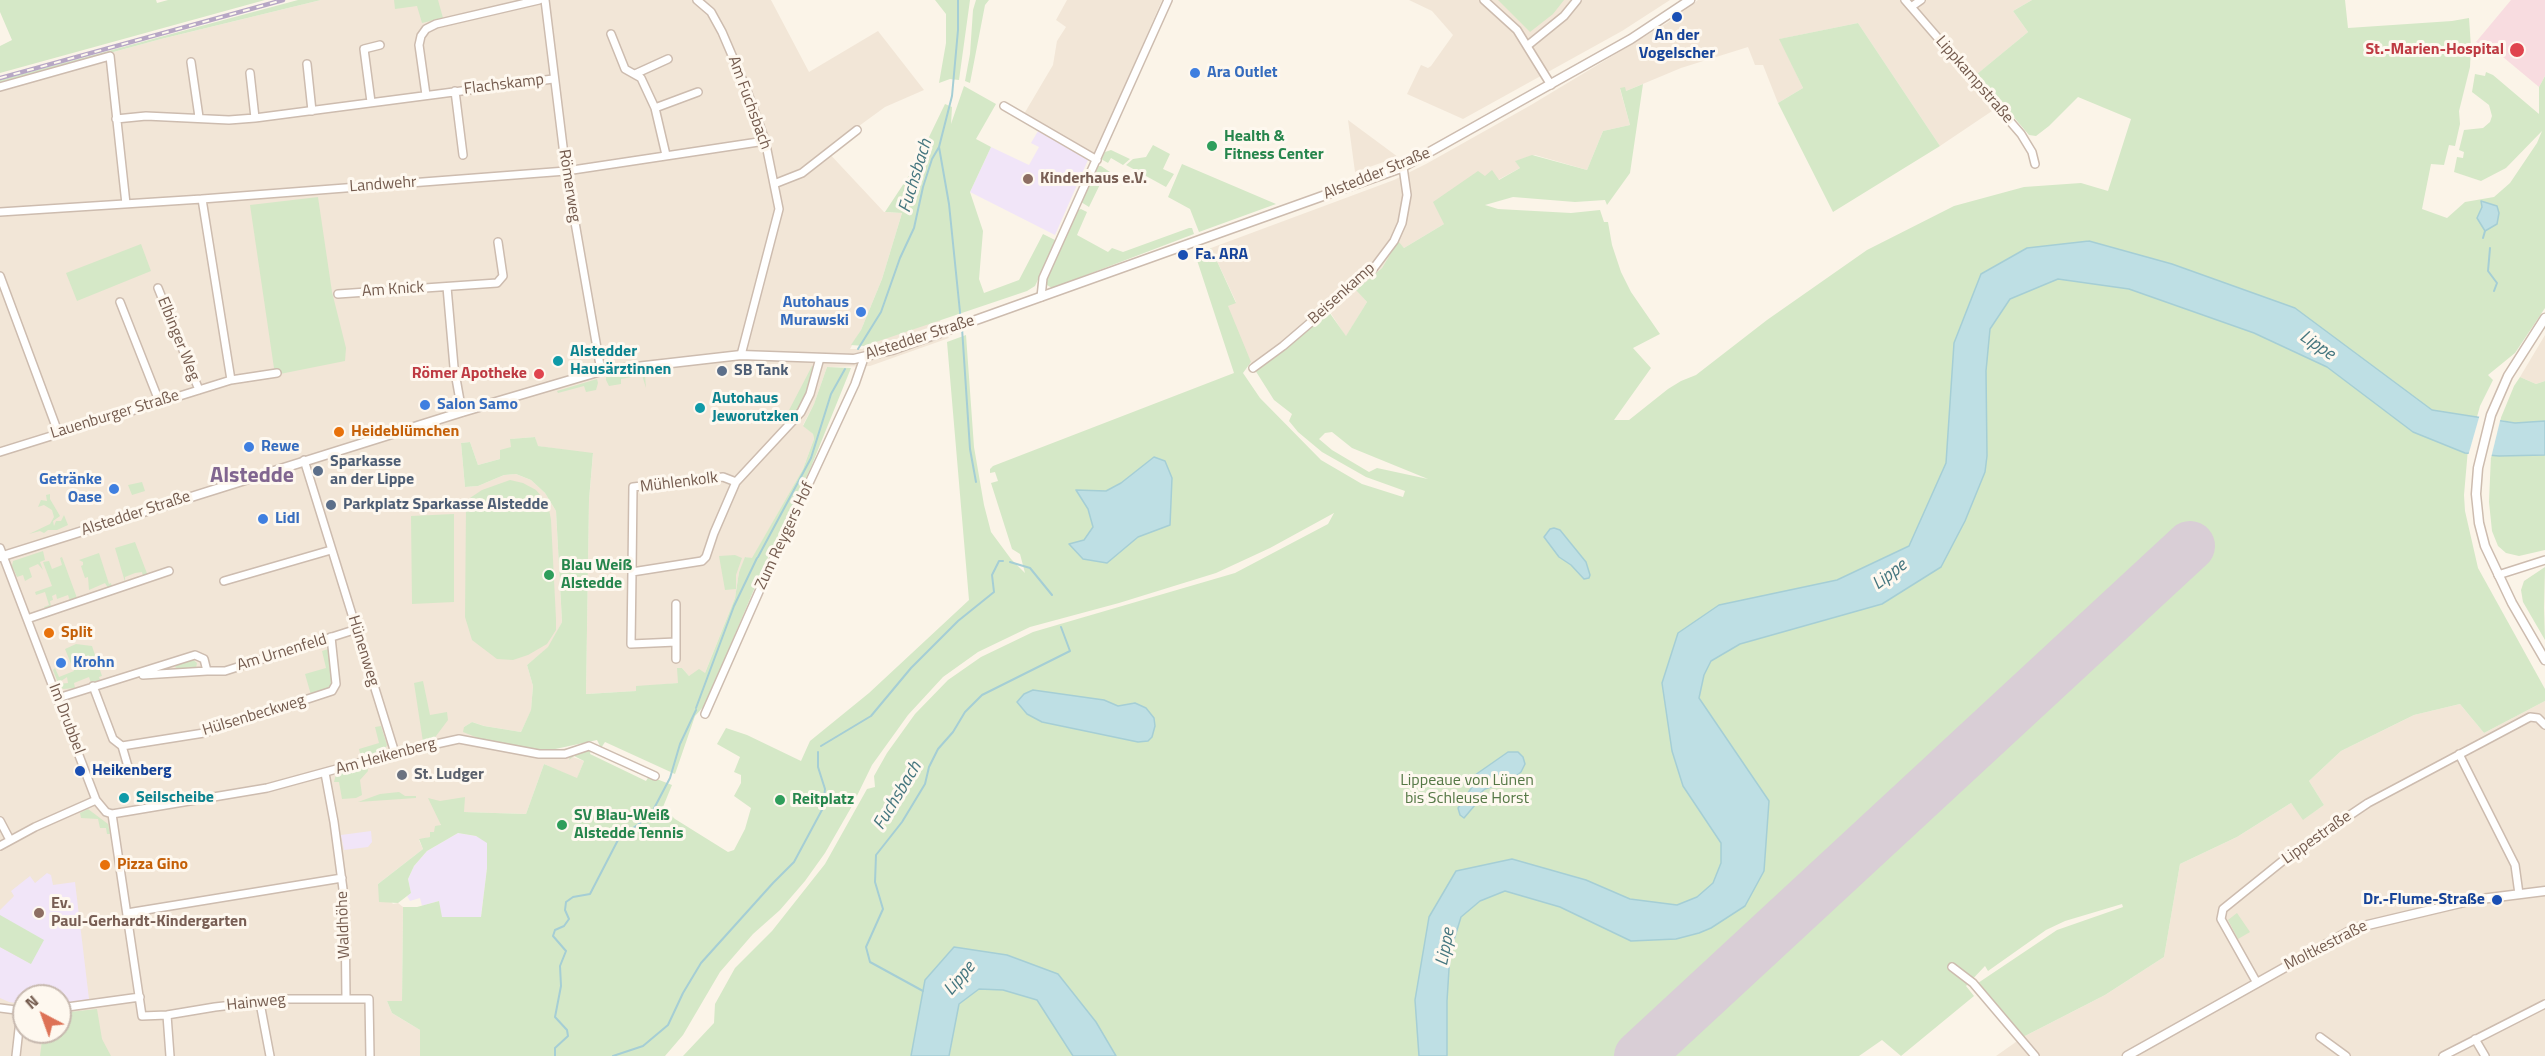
<!DOCTYPE html>
<html>
<head>
<meta charset="utf-8">
<style>
  body { margin:0 }
  #map { position:relative; width:2545px; height:1056px; overflow:hidden; background:#fbf4e8; font-family:"Titillium Web",sans-serif }
  canvas { display:block }
  .north { position:absolute; left:12px; top:984px; width:60px; height:60px; box-sizing:border-box; background:#fef8ef; border:2px solid #c7b9af; border-radius:50%; rotate:319deg; font-size:16px; font-weight:700; line-height:24px; text-align:center; color:#745b4e }
  .north::after { content:''; display:block; margin:auto; width:21px; height:27px; background:#dd7256; clip-path:polygon(50% 0,100% 100%,50% 72%,0 100%) }
</style>
</head>
<body>
<div id="map">
<canvas width="2545" height="1056"></canvas>
<div class="north">N</div>
</div>
<script>
const context = document.querySelector('canvas').getContext('2d');
context.lineJoin = 'round';
function fillPath(path, color) {
  context.fillStyle = color;
  context.fill(path, 'evenodd');
}
function poly(rows) {
  const path = new Path2D();
  for (const r of rows) {
    path.moveTo(r[0], r[1]);
    for (let i = 2; i < r.length; i += 2) path.lineTo(r[i], r[i + 1]);
  }
  return path;
}
function stroke(path, color, width, dash) {
  context.strokeStyle = color;
  context.lineWidth = width;
  context.lineCap = dash ? 'butt' : 'round';
  context.setLineDash(dash || []);
  context.stroke(path);
}
function write(font, color, halo, rows, align = 'center') {
  context.font = font + ' "Titillium Web",sans-serif';
  context.lineWidth = 6;
  context.setLineDash([]);
  context.textBaseline = 'middle';
  context.strokeStyle = halo;
  context.fillStyle = color;
  for (const [text, x, y, turn = 0] of rows) {
    context.save();
    context.translate(x, y);
    context.rotate((+turn || 0) * Math.PI / 180);
    context.textAlign = isNaN(turn) ? turn : align;
    if (halo) context.strokeText(text, 0, 0);
    context.fillText(text, 0, 0);
    context.restore();
  }
}
const residential = poly([
  [321,0,771,0,809,72,878,31,924,90,885,107,826,150,884,212,902,213,882,279,861,330,850,349,862,349,872,345,884,319,941,316,940,322,949,338,870,366,827,367,814,404,803,425,813,434,814,439,803,469,752,559,746,557,739,572,735,598,705,673,689,676,682,668,678,668,678,683,636,687,637,691,586,694,589,500,593,454,537,446,535,437,511,439,511,447,500,459,478,465,470,442,461,443,465,487,478,486,504,475,516,474,531,480,545,493,556,511,562,622,549,647,527,665,533,686,531,711,521,732,484,726,472,722,464,727,545,751,568,748,570,756,584,761,577,779,544,764,526,814,463,812,464,797,430,837,419,840,423,849,378,884,393,904,398,903,403,907,402,1002,387,1001,392,1013,420,1030,420,1056,0,1056,0,83,161,39],
  [24,996,60,996,60,1032,24,1032],
  [1067,0,1162,0,1095,154,1024,114,1053,65,1057,41,1066,27,1056,20],
  [1409,0,1670,0,1622,31,1463,119,1407,94,1421,65,1428,68,1431,66,1453,35,1432,11],
  [1698,0,2032,0,2013,11,2028,32,1970,80,1995,109,1940,146,1858,23,1780,39,1803,88,1778,103,1763,65,1755,65,1748,47,1681,68,1626,91,1620,89,1630,125,1603,131,1587,170,1535,155,1516,161,1520,168,1498,180,1444,224,1404,248,1398,242,1382,268,1356,289,1367,302,1346,337,1330,312,1255,370,1240,342,1227,306,1236,302,1211,248,1394,180,1426,164,1531,105,1667,23],
  [1348,120,1398,157,1355,172],
  [2545,335,2545,381,2536,384,2520,377],
  [2545,701,2545,1056,1996,1056,2023,1037,2105,995,2164,957,2180,864,2237,837,2291,803,2304,819,2324,805,2309,781,2341,751,2414,715,2460,704,2484,733]
]);
const education = poly([
  [1038,131,1088,160,1055,235,970,192,991,147,1029,165,1039,147,1031,143],
  [371,831,372,842,368,847,344,850,341,835],
  [458,833,476,836,487,842,487,868,481,917,441,917,439,901,422,906,420,898,410,901,407,896,411,893,408,879,414,866,427,851],
  [47,873,51,875,53,885,75,882,89,999,60,1006,60,996,42,996,30,989,22,1004,9,1002,0,998,0,947,31,964,0,916,0,910,14,896,11,891,30,876,35,883]
]);
const medical = poly([
  [2511,0,2545,0,2545,76,2539,87,2503,57,2476,42]
]);
const green = poly([
  [0,0,156,0,157,3,168,0,265,0,0,73,0,46,12,40,0,12],
  [298,0,321,0,161,39,0,83,0,80],
  [394,0,438,0,443,18,422,23,417,6,395,9],
  [935,0,970,0,959,80,950,79,939,83,946,43,946,14],
  [976,0,989,0,985,5,970,83,965,81,970,54,973,10],
  [1498,0,1564,0,1553,14,1530,32],
  [2032,0,2345,0,2348,28,2452,21,2469,18,2471,47,2470,67,2459,111,2460,124,2455,146,2449,145,2444,165,2431,164,2422,209,2447,218,2465,202,2494,197,2510,183,2537,143,2542,131,2506,168,2481,181,2454,172,2457,157,2463,158,2464,152,2459,150,2464,130,2483,128,2490,122,2492,116,2489,105,2472,92,2475,74,2485,76,2486,72,2493,75,2539,114,2539,87,2545,76,2545,308,2515,353,2488,375,2493,380,2480,406,2468,449,2464,495,2465,511,2478,568,2545,689,2545,701,2484,733,2460,704,2414,715,2341,751,2309,781,2324,805,2303,820,2291,803,2237,837,2180,864,2164,957,2105,995,2023,1037,1978,983,2057,930,2123,907,2122,904,2065,921,2046,930,1988,971,1985,966,1966,986,1974,996,1901,1056,1882,1040,1859,1056,683,1056,714,1023,715,1004,735,968,772,931,825,864,867,789,875,787,874,776,887,753,915,714,948,680,981,657,1033,632,1235,573,1328,524,1334,513,1270,548,1216,573,1119,603,1030,627,978,652,943,677,908,715,872,765,852,806,825,853,805,881,780,910,753,934,720,972,683,1035,665,1056,420,1056,420,1030,392,1013,387,1001,402,1001,403,907,417,907,439,901,442,917,481,917,487,868,487,843,476,836,458,833,427,851,414,866,408,879,411,893,398,903,379,902,378,884,423,849,419,839,430,837,430,832,434,832,435,826,441,825,428,798,440,801,465,797,464,812,526,814,544,764,577,778,584,761,574,756,569,760,570,756,588,748,591,750,590,754,646,781,649,776,672,785,663,807,675,819,728,852,734,850,745,829,751,808,734,796,741,783,741,775,734,772,740,757,717,744,726,728,747,735,801,761,810,741,869,693,969,600,947,342,966,335,974,447,984,505,991,532,1011,559,1025,573,1020,554,1012,549,991,483,998,481,995,472,990,473,990,469,993,466,1234,373,1195,254,1211,248,1236,303,1228,306,1251,362,1243,373,1260,398,1321,460,1362,484,1403,497,1405,491,1366,477,1322,452,1298,432,1289,421,1292,414,1274,400,1255,370,1329,312,1346,336,1367,302,1356,290,1382,268,1398,241,1404,248,1444,224,1433,202,1478,171,1485,176,1492,170,1499,180,1520,168,1515,161,1532,155,1587,170,1603,131,1630,125,1620,88,1625,87,1626,91,1643,84,1630,173,1607,205,1605,200,1575,202,1513,197,1485,205,1498,209,1571,213,1600,210,1604,222,1608,222,1612,245,1621,272,1631,292,1660,334,1633,348,1651,368,1614,420,1629,420,1668,389,1681,381,1696,375,1767,320,1867,250,1954,206,2024,187,2081,183,2108,191,2131,119,2078,97,2049,126,2036,136,2029,135,1977,74,2028,32,2013,11],
  [1332,432,1352,448,1428,479,1377,468,1369,472,1332,450,1319,439,1325,433],
  [1858,23,1940,146,1833,212,1778,103,1803,88,1779,39],
  [964,86,996,104,976,139,991,147,970,192,983,231,979,279,984,293,1019,280,1043,234,1055,240,1048,258,1035,286,1027,291,864,346,851,345,861,330,882,279,902,213,885,212,914,168,945,104,952,107,951,124],
  [1153,145,1170,154,1163,169,1174,174,1166,187,1126,165,1133,159,1146,157],
  [1111,150,1130,159,1123,165,1111,158,1108,163,1101,159,1105,152],
  [1182,164,1276,204,1199,232,1190,209,1168,197],
  [1097,166,1101,166,1110,172,1105,174,1089,207,1081,202],
  [318,197,332,292,346,348,345,361,275,375,250,205],
  [1081,209,1087,212,1077,235,1108,252,1112,248,1123,252,1189,228,1192,228,1194,234,1052,288,1047,285,1047,279,1078,210],
  [141,244,151,271,77,301,66,273],
  [812,366,814,367,806,395,800,408,791,418,787,414],
  [827,367,851,368,811,467,764,566,705,705,695,716,675,774,605,742,601,748,597,740,546,751,478,738,463,732,464,727,472,722,484,726,521,732,531,710,533,686,527,665,548,647,562,622,556,511,545,493,531,480,516,474,504,475,478,486,465,487,461,443,470,442,478,465,500,459,500,450,511,447,510,439,535,437,538,446,593,453,589,500,586,694,636,691,636,686,678,683,677,668,682,668,689,676,699,669,705,673,735,598,739,572,745,557,752,558,803,469,814,439,813,434,803,426,814,404],
  [654,372,655,374,645,376,646,388,642,375,621,379,621,384,609,386,606,380,606,377],
  [2520,377,2536,384,2545,381,2545,421,2515,423,2500,420,2514,386],
  [597,379,598,383,596,390,586,392,584,386,558,393,557,391],
  [2491,455,2545,455,2545,550,2519,556,2506,553,2498,546,2492,531,2489,502],
  [510,480,523,483,536,490,548,504,551,520,556,619,556,630,547,644,528,655,513,660,497,659,472,640,465,617,466,506,470,498,482,490],
  [142,482,145,491,132,495,128,485],
  [50,494,50,499,60,516,53,521,54,526,56,521,61,521,64,515,68,525,57,530,48,530,44,533,40,531,29,534,50,524,54,517,52,510,44,505,38,507,41,500,47,501,46,495],
  [454,514,454,602,412,604,411,516],
  [135,542,148,576,143,576,142,572,135,573,125,577,125,582,115,548],
  [43,551,45,560,40,562,43,570,38,564,29,568,32,577,25,581,23,575,17,577,12,566,13,561],
  [99,553,109,584,111,583,112,587,108,588,105,583,89,590,88,577,85,578,81,566,83,565,83,562,79,560],
  [735,555,742,558,736,575,736,589,725,590,719,556],
  [62,557,77,598,70,601,68,595,57,599,56,594,52,596,53,600,50,601,51,607,45,609,44,607,49,605,45,592,36,595,35,592,52,586,43,562,49,561,52,569,62,565,60,558],
  [2545,567,2544,608,2545,640,2523,602,2521,590,2524,581],
  [76,644,92,646,102,676,99,677,100,680,91,683,89,677,74,683,75,688,63,689,58,684,68,683,67,677,58,683,53,670,55,668,59,677,74,671,65,649],
  [328,649,332,685,329,689,311,695,305,674,326,668,322,651],
  [192,659,197,663,196,668,180,670,175,667,177,664],
  [423,681,430,715,447,712,448,720,433,740,423,742,414,683],
  [381,726,387,745,385,749,361,758,359,749,379,743,375,727],
  [367,766,368,771,360,780,362,795,356,798,342,799,339,782,334,782,336,774],
  [399,792,405,796,416,796,416,798,358,802,380,794],
  [88,809,108,824,110,834,107,834,106,828,100,828,98,819,81,818,80,813],
  [2237,913,2250,932,2238,939,2228,920],
  [0,915,44,940,31,964,0,947],
  [97,1009,102,1039,111,1056,40,1056,43,1032,60,1032,60,1025,69,1024,68,1018,61,1018,60,1013]
]);
const water = poly([
  [2481,201,2497,206,2499,213,2497,224,2485,231,2477,218,2482,207,2481,201],
  [2089,241,2172,264,2295,308,2432,410,2515,423,2545,421,2545,455,2499,456,2465,453,2413,432,2327,367,2254,333,2129,289,2058,279,2010,299,1990,329,1986,371,1987,456,1985,472,1965,521,1941,567,1882,604,1740,644,1711,661,1704,675,1699,698,1769,801,1764,871,1745,906,1711,928,1699,933,1676,939,1631,941,1560,907,1505,891,1480,901,1461,917,1450,953,1447,1001,1447,1056,1419,1056,1415,1000,1429,917,1456,871,1512,859,1586,880,1630,899,1677,905,1697,897,1713,883,1721,863,1721,843,1683,786,1672,751,1662,683,1678,633,1719,605,1837,580,1909,546,1946,463,1954,343,1981,274,2027,248,2089,241],
  [1154,457,1165,461,1172,478,1170,525,1138,537,1107,563,1083,559,1069,544,1084,540,1093,527,1088,509,1076,490,1106,491,1121,483,1154,457],
  [1554,528,1560,530,1586,562,1590,575,1589,578,1584,579,1571,565,1559,557,1544,537,1550,529,1554,528],
  [1033,690,1104,700,1118,706,1135,703,1146,708,1154,718,1155,726,1152,737,1148,741,1138,742,1042,722,1027,714,1017,702,1024,694,1033,690],
  [1508,752,1518,752,1523,757,1525,764,1521,772,1511,780,1485,789,1476,797,1475,805,1464,818,1460,815,1458,808,1474,784,1475,775,1508,752],
  [954,947,1007,955,1058,974,1096,1022,1116,1056,1073,1056,1037,1000,1003,990,979,989,959,1004,949,1056,911,1056,925,980,954,947]
]);
const pier = poly([
  [2480,414,2501,417,2491,458,2468,456]
]);
const stream = poly([
  [939,147,949,204,961,322],
  [2483,238,2485,231],
  [2490,248,2488,271,2497,283,2494,291],
  [962,328,970,449,976,482],
  [858,349,881,312,900,258,914,228,923,187,932,159,939,147,952,96,958,30,958,0],
  [758,557,811,458,831,394,845,369],
  [1010,562,1030,568,1052,595],
  [696,708,734,606,757,558],
  [821,746,871,716,911,668,958,621,994,592,992,575,999,561,1003,561],
  [923,991,870,962,866,947,883,909,875,882,876,855,902,822,925,784,929,767,938,749,953,732,965,712,982,695,1070,651,1061,627],
  [555,1056,555,1048,568,1036,567,1030,555,1017,561,986,560,966,566,951,553,936,555,930,564,926,569,919,565,910,566,902,573,897,590,894,619,838,650,816,670,778,680,744,696,710],
  [613,1056,643,1046,668,1025,683,993,701,963,773,883,794,862,823,808,825,789,818,767,818,752]
]);
const runway = poly([
  [1639,1056,2190,546]
]);
const minor = poly([
  [545,0,566,171,601,371],
  [697,0,711,12,722,32,746,88,765,140,779,209,741,355],
  [1484,0,1517,30,1551,85],
  [1905,0,2021,134,2032,152,2035,164],
  [1911,7,1921,0],
  [611,34,625,69,641,78,655,108,666,155],
  [1527,46,1564,16,1577,0],
  [191,62,199,117],
  [307,64,312,111],
  [250,73,255,118],
  [635,74,668,59],
  [0,87,110,56,126,204],
  [455,91,463,155],
  [426,95,419,45,421,36,426,29,436,24,539,0],
  [371,102,364,49,380,45],
  [1004,106,1097,160],
  [655,108,698,92],
  [116,119,146,116,229,120,255,118,553,79],
  [774,184,802,173,857,130],
  [202,199,231,380],
  [0,212,202,199,566,171,765,141],
  [0,276,58,432],
  [447,287,454,367,462,412],
  [158,288,199,390],
  [338,294,497,283,503,276,498,242],
  [1041,297,1043,278,1168,0],
  [120,302,159,401],
  [1253,368,1283,346,1373,269,1394,241,1402,223,1407,195,1403,167],
  [0,452,231,380,277,373],
  [304,460,395,753],
  [0,548,96,800,106,812,112,814],
  [632,572,633,487,723,477,736,482],
  [2498,575,2545,560],
  [224,581,331,550],
  [27,619,169,571],
  [676,642,676,604],
  [676,659,676,642,631,644,632,572,702,561,706,557,714,533,736,482,801,412,810,394,820,358],
  [143,675,207,671],
  [93,686,113,739,122,746,204,733,332,691,336,684,331,637],
  [58,698,195,655,204,659,207,671,225,671,357,629],
  [705,714,765,578,855,384,864,358],
  [122,746,129,770],
  [2459,754,2515,865,2519,894],
  [325,773,334,822,345,904,346,999],
  [112,814,267,788,395,753,459,739,539,754,565,754,589,746,655,776],
  [112,814,142,1016,167,1015,215,1007,285,999,369,999,370,1056],
  [0,821,10,840],
  [0,846,35,827,96,800],
  [127,913,342,878],
  [1952,967,1973,983,2035,1056],
  [2257,983,2221,919,2223,909,2285,859,2368,803,2530,717,2538,718,2545,725],
  [260,1003,270,1056],
  [0,1008,24,1011],
  [60,1008,140,997],
  [167,1015,170,1056],
  [2320,1037,2346,1056],
  [2475,1039,2485,1056],
  [16,1056,21,1011],
  [2443,1056,2545,1004]
]);
const tertiary = poly([
  [2545,318,2508,376,2491,415,2478,468,2476,494,2479,523,2485,546,2512,603,2545,660],
  [0,557,462,412,601,371,741,355,854,359,892,350,1401,168,1631,39,1690,0],
  [2127,1056,2355,928,2473,900,2545,891]
]);
const rail = poly([
  [0,78,283,0]
]);
const markers = [
  [1677,17,6,"#1a4fb4"],
  [2517,50,8,"#e0444e"],
  [1195,73,6,"#3f7fe0"],
  [1212,146,6,"#2e9e5b"],
  [1028,179,6,"#8d6e63"],
  [1183,255,6,"#1a4fb4"],
  [861,312,6,"#3f7fe0"],
  [558,361,6,"#0f9aa8"],
  [722,371,6,"#5c6f8a"],
  [539,374,6,"#e0444e"],
  [425,405,6,"#3f7fe0"],
  [700,408,6,"#0f9aa8"],
  [339,432,6,"#e8710a"],
  [249,447,6,"#3f7fe0"],
  [318,471,6,"#5c6f8a"],
  [114,489,6,"#3f7fe0"],
  [331,505,6,"#5c6f8a"],
  [263,519,6,"#3f7fe0"],
  [549,575,6,"#2e9e5b"],
  [49,633,6,"#e8710a"],
  [61,663,6,"#3f7fe0"],
  [80,771,6,"#1a4fb4"],
  [402,775,6,"#6b7280"],
  [124,798,6,"#0f9aa8"],
  [780,800,6,"#2e9e5b"],
  [562,825,6,"#2e9e5b"],
  [105,865,6,"#e8710a"],
  [2497,900,6,"#1a4fb4"],
  [39,913,6,"#8d6e63"]
];
const transitNames = [
  ["An der",1677,36,"center"],
  ["Vogelscher",1677,54,"center"],
  ["Fa. ARA",1195,255],
  ["Heikenberg",92,771],
  ["Dr.-Flume-Straße",2485,900,"right"]
];
const healthNames = [
  ["St.-Marien-Hospital",2504,50],
  ["Römer Apotheke",527,374]
];
const shopNames = [
  ["Ara Outlet",1207,73],
  ["Autohaus",849,303,"right"],
  ["Murawski",849,321,"right"],
  ["Salon Samo",437,405],
  ["Rewe",261,447],
  ["Getränke",102,480,"right"],
  ["Oase",102,498,"right"],
  ["Lidl",275,519],
  ["Krohn",73,663]
];
const streetNames = [
  ["Lippkampstraße",1974,80,49],
  ["Flachskamp",504,85,-7],
  ["Am Fuchsbach",749,103,70],
  ["Alstedder Straße",1377,174,-22],
  ["Landwehr",383,185,-4],
  ["Römerweg",569,186,81],
  ["Am Knick",393,290,-4],
  ["Beisenkamp",1342,294,-42],
  ["Alstedder Straße",920,338,-18],
  ["Elbinger Weg",178,339,68],
  ["Lauenburger Straße",115,415,-17],
  ["Mühlenkolk",679,483,-7],
  ["Alstedder Straße",136,514,-18],
  ["Zum Reygers Hof",785,536,-65],
  ["Hünenweg",363,651,73],
  ["Am Urnenfeld",282,653,-17],
  ["Hülsenbeckweg",254,716,-17],
  ["Im Drubbel",66,719,69],
  ["Am Heikenberg",386,757,-15],
  ["Lippestraße",2317,838,-35],
  ["Waldhöhe",344,925,-92],
  ["Moltkestraße",2326,946,-27],
  ["Hainweg",256,1003,-6]
];
const leisureNames = [
  ["Health &",1224,137],
  ["Fitness Center",1224,155],
  ["Blau Weiß",561,566],
  ["Alstedde",561,584],
  ["Reitplatz",792,800],
  ["SV Blau-Weiß",574,816],
  ["Alstedde Tennis",574,834]
];
const educationNames = [
  ["Kinderhaus e.V.",1040,179],
  ["Ev.",51,904],
  ["Paul-Gerhardt-Kindergarten",51,922]
];
const cultureNames = [
  ["Alstedder",570,352],
  ["Hausärztinnen",570,370],
  ["Autohaus",712,399],
  ["Jeworutzken",712,417],
  ["Seilscheibe",136,798]
];
const serviceNames = [
  ["SB Tank",734,371],
  ["Sparkasse",330,462],
  ["an der Lippe",330,480],
  ["Parkplatz Sparkasse Alstedde",343,505]
];
const foodNames = [
  ["Heideblümchen",351,432],
  ["Split",61,633],
  ["Pizza Gino",117,865]
];
const worshipNames = [
  ["St. Ludger",414,775]
];
const parkNames = [
  ["Lippeaue von Lünen",1467,781],
  ["bis Schleuse Horst",1467,799]
];
const waterNames = [
  ["Fuchsbach",916,176,-73],
  ["Lippe",2317,346,34],
  ["Lippe",1890,575,-37],
  ["Fuchsbach",898,796,-59],
  ["Lippe",1446,947,-79],
  ["Lippe",960,979,-50]
];
const districtNames = [
  ["Alstedde",252,477]
];
fillPath(residential, '#f2e6d7');
fillPath(education, '#f1e5f8');
fillPath(medical, '#f8dce0');
fillPath(green, '#d5e8c7');
fillPath(water, '#bedfe4');
stroke(water, '#a5ced5', 1.5);
fillPath(pier, '#fbf4e8');
stroke(stream, '#a5ced5', 2);
stroke(runway, '#d9ced6', 50);
stroke(minor, '#cdbcaf', 10);
stroke(tertiary, '#cdbcaf', 11);
stroke(minor, '#fff', 7);
stroke(tertiary, '#fff', 8);
stroke(rail, '#b7a7c5', 4.5);
stroke(rail, '#fef8ef', 2, [7]);
for (const [x, y, r, color] of markers) {
  const dot = new Path2D();
  dot.arc(x, y, r, 0, 2 * Math.PI);
  context.fillStyle = color;
  context.fill(dot);
  stroke(dot, '#fef8ef', 2);
}
write('bold 16px', '#164399', '#fef8ef', transitNames, 'left');
write('bold 16px', '#be3a42', '#fef8ef', healthNames, 'right');
write('bold 16px', '#366cbe', '#fef8ef', shopNames, 'left');
write('16px', '#745b4e', '#fef8ef', streetNames);
write('bold 16px', '#27864d', '#fef8ef', leisureNames, 'left');
write('bold 16px', '#785e54', '#fef8ef', educationNames, 'left');
write('bold 16px', '#0d838f', '#fef8ef', cultureNames, 'left');
write('bold 16px', '#4e5e75', '#fef8ef', serviceNames, 'left');
write('bold 16px', '#c56008', '#fef8ef', foodNames, 'left');
write('bold 16px', '#5b616d', '#fef8ef', worshipNames, 'left');
write('16px', '#557846', '#fef8ef', parkNames);
write('italic 18px', '#45767f', '#fef8ef', waterNames);
write('bold 22px', '#816690', '#fef8ef', districtNames);
</script>
</body>
</html>
